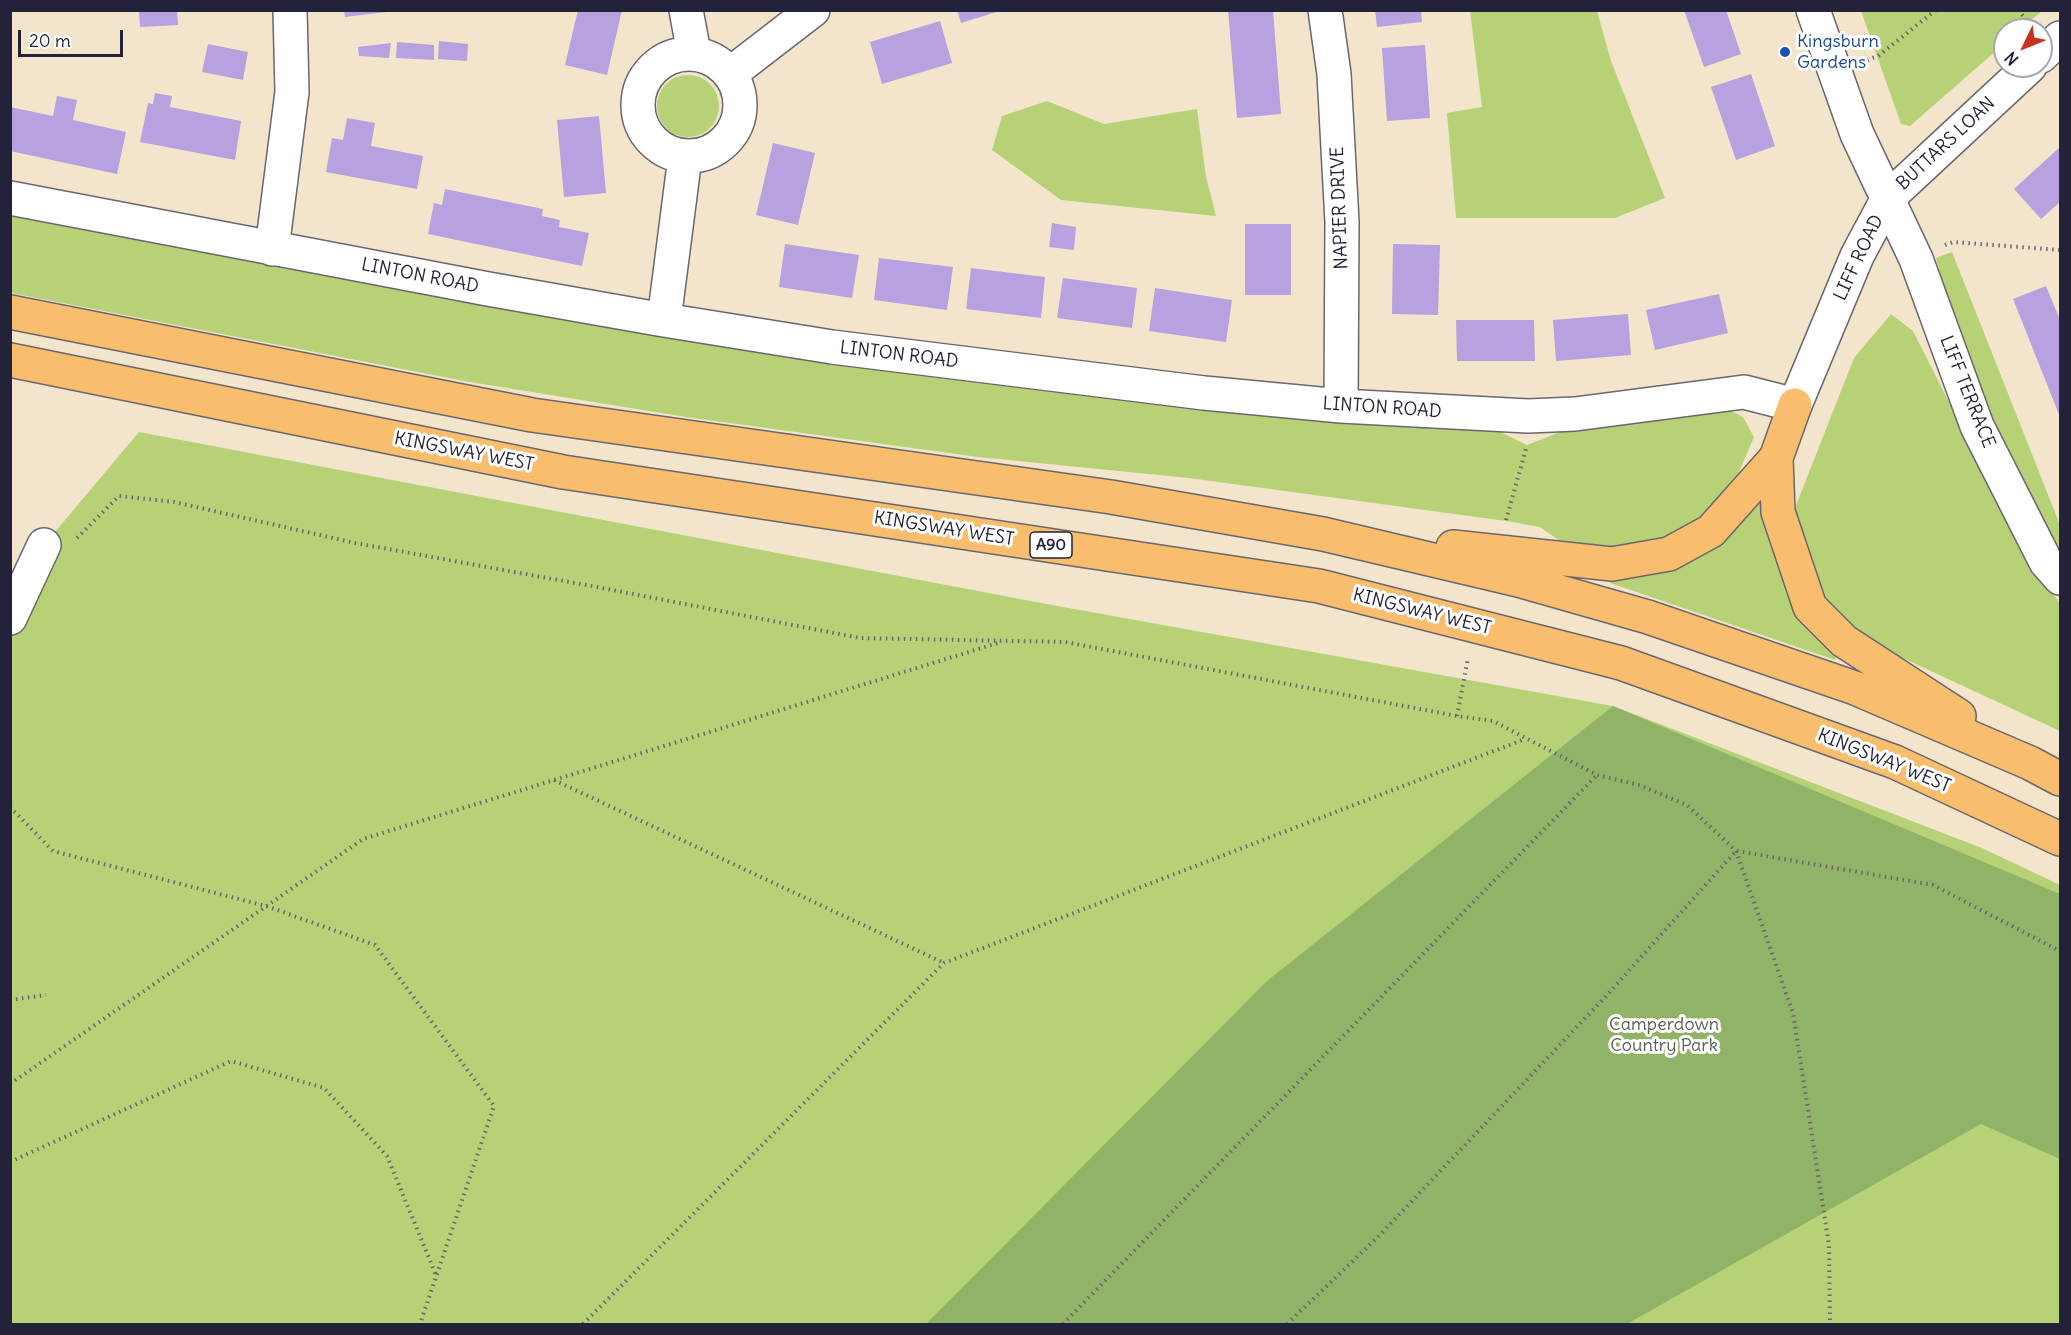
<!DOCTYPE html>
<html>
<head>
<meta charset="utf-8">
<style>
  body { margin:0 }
  #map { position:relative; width:2071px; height:1335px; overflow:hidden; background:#f3e5cc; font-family:Delius,sans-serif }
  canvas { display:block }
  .frame { position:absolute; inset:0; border:12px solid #22223b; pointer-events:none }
  .north { position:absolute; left:1993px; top:18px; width:60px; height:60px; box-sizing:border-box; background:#fff; border:2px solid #a7a7b1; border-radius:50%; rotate:227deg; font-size:16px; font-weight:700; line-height:24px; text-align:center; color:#22223b }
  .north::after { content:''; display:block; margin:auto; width:21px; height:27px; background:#c8321e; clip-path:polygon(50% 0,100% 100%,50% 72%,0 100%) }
  .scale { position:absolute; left:18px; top:30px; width:105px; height:27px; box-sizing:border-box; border:3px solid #22223b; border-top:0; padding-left:8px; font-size:18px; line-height:21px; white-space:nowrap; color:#22223b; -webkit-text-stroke:4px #fff; paint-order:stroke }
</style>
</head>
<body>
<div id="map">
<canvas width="2071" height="1335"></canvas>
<div class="frame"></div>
<div class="north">N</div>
<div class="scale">20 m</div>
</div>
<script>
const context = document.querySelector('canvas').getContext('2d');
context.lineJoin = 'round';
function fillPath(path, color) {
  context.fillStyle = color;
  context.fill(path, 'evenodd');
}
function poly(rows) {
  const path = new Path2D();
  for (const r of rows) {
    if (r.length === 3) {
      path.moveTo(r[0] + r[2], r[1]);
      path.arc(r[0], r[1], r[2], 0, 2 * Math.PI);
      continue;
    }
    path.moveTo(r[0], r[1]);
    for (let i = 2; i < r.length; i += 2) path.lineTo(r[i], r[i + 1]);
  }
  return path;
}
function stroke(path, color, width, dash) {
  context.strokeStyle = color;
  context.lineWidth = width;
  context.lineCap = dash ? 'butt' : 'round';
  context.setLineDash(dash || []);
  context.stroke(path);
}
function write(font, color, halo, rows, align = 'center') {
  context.font = font + ' Delius,sans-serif';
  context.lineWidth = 6;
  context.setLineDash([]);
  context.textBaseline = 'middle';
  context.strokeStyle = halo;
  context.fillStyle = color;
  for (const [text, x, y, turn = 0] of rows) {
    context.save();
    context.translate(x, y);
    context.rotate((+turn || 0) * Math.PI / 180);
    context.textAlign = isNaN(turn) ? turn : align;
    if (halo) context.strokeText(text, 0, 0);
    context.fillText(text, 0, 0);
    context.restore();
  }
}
const green = poly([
  [1470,11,1597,11,1611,61,1665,198,1615,218,1456,218,1447,113,1482,107],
  [1861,11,1861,10,2042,11,2019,30,2005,30,2005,43,1910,126,1901,124],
  [688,106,31],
  [1047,101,1104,124,1197,109,1206,177,1216,216,1061,200,992,150,1002,116],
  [10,214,706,343,1033,389,1379,426,1498,431,1527,445,1565,430,1725,408,1743,417,1754,437,1731,491,1704,523,1666,545,1611,552,1560,541,1540,527,1506,521,1189,478,978,457,686,417,464,381,11,293],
  [1952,252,2060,525,2060,557,1989,420,1954,327,1936,258],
  [1891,314,1913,331,2035,572,2060,603,2060,731,1851,634,1822,600,1793,513,1854,358],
  [139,432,1052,605,1613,706,1982,848,2060,885,2060,1324,11,1324,11,618,44,545],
  [1754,501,1765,507,1794,611,1838,652,1835,660,1610,583,1610,574]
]);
const forest = poly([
  [1613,706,2060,894,2060,1159,1981,1124,1627,1324,926,1324,1267,981]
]);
const building = poly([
  [139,10,177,10,178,25,140,27],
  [344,10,387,10,387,12,345,17],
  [578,10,622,10,607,75,565,65],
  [957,10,1000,10,1000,11,961,23],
  [1228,10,1273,10,1281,114,1237,118],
  [1375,10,1421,10,1422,22,1377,27],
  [1684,10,1726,10,1741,54,1704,67],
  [940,21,952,63,882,84,870,42],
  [439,41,468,44,467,61,438,59],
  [397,42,434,45,434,60,396,58],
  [391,43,389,58,359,56,358,47],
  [208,44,248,52,243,80,202,72],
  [1425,45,1430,118,1387,121,1382,48],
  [1751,74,1775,146,1736,160,1711,87],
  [155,93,172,96,170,107,241,121,235,160,140,142,148,103,153,104],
  [57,96,77,100,73,120,126,132,117,174,10,151,10,107,53,116],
  [599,116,606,193,564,197,557,120],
  [347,118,375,123,371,146,423,156,417,189,326,172,332,138,343,140],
  [773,143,815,153,798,225,756,215],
  [2060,147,2060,202,2041,219,2014,189],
  [445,189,543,209,542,216,560,220,559,227,589,233,582,266,428,234,434,203,442,205],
  [1052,223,1076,227,1074,250,1049,247],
  [1245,224,1291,224,1291,295,1245,295],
  [785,244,859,255,852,298,779,287],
  [1393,244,1440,245,1438,315,1392,314],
  [879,258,953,267,947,310,874,300],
  [971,268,1045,277,1041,318,966,309],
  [1063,278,1137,288,1132,328,1057,318],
  [2046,286,2060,320,2060,417,2013,299],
  [1155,288,1232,300,1226,342,1149,331],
  [1719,294,1728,333,1655,350,1646,310],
  [1628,314,1631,355,1556,361,1553,320],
  [1456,320,1534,320,1535,361,1457,361]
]);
const path = poly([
  [2018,10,2029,23],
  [1867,60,1878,56,1936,10],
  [1945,245,1953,242,2060,250],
  [1506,520,1526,449],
  [77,538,119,496,174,502,355,543,597,587,860,638,1065,642,1457,716,1493,721,1597,775,1639,785,1687,805,1736,851,1793,1013,1829,1245,1830,1324],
  [1457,716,1468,658],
  [554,780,944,963],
  [10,807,53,851,266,906,375,945,494,1106,420,1324],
  [1737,851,1933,885,2060,951],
  [10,1000,46,995],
  [10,1084,363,839,1001,642],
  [10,1162,231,1061,324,1088,387,1156,436,1275],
  [583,1324,944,963,1525,739],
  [1063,1324,1597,775],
  [1287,1324,1377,1238,1607,995,1736,851]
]);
const minor = poly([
  [686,10,694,53],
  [1325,10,1334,74,1342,222,1341,406],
  [1813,10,1857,134,1916,259,1977,426,2046,562,2060,578],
  [689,105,51],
  [2041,56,2060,38],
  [730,74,813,10],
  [10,198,488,289,664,320,832,347,1204,393,1341,406,1528,416,1575,414,1744,392,1795,405,1857,256,1888,198,2030,66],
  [272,249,292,92,290,10],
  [664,320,685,157],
  [10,618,44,545]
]);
const highway = poly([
  [10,312,532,415,1111,497,1323,534,1518,580,1648,617,1855,688,2030,763,2060,779],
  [10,360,563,472,1319,586,1621,663,1895,762,2060,839],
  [1776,458,1778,512,1810,607,1844,641,1959,716],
  [1453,547,1612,564,1669,554,1711,531,1776,458,1795,405]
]);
const markers = [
  [1785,52,6,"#1a4fb4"]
];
const shields = [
  [1051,545,42]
];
const shieldNames = [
  ["A90",1051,545]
];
const transitNames = [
  ["Kingsburn",1797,42],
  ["Gardens",1797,63]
];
const streetNames = [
  ["BUTTARS LOAN",1946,144,-43],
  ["NAPIER DRIVE",1340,208,-92],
  ["LIFF ROAD",1859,258,-65],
  ["LINTON ROAD",420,276,11],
  ["LINTON ROAD",899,355,7],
  ["LIFF TERRACE",1967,392,68],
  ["LINTON ROAD",1382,408,4],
  ["KINGSWAY WEST",464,452,11],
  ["KINGSWAY WEST",944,529,9],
  ["KINGSWAY WEST",1422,612,14],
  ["KINGSWAY WEST",1884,761,22]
];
const parkNames = [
  ["Camperdown",1664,1025],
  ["Country Park",1664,1046]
];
fillPath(green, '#b7d177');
fillPath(forest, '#91b368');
fillPath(building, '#b7a1df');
stroke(minor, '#6b666e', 36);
stroke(highway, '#6b666e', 36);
stroke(path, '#6b666e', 4, [1.5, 4.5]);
stroke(minor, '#fff', 33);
stroke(highway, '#f9be6d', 33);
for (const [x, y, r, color] of markers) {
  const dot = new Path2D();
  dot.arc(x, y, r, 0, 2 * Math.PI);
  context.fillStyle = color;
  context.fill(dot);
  stroke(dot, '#fff', 2);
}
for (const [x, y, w] of shields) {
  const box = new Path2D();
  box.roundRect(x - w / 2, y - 13, w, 26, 4.5);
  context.fillStyle = '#fff';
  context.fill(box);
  stroke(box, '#22223b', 1.5);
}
write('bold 16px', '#22223b', null, shieldNames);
write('18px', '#164399', '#fff', transitNames, 'left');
write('18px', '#22223b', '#fff', streetNames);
write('18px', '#565f50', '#fff', parkNames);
</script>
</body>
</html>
